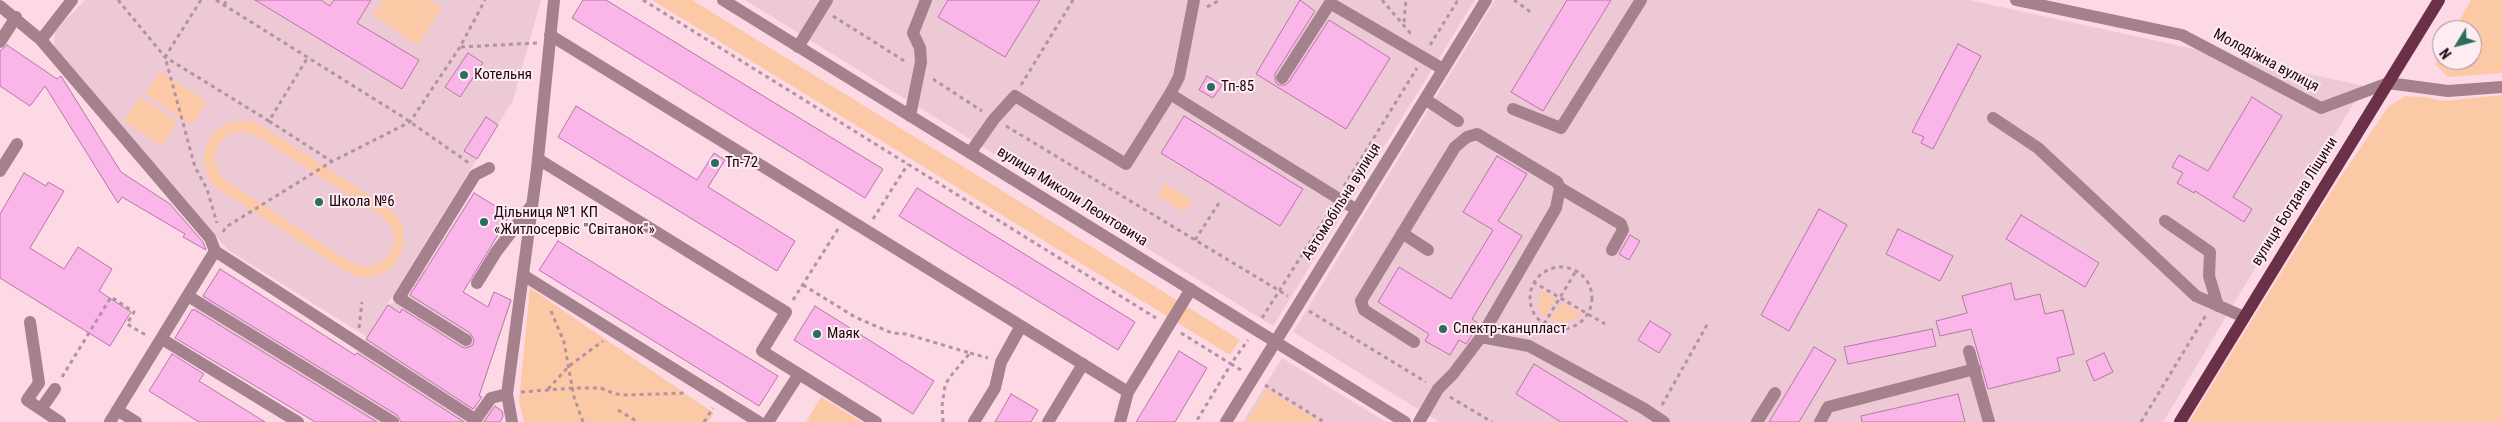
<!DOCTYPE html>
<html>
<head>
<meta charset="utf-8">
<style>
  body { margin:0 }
  #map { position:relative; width:2502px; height:422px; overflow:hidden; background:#fcd9e5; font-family:"Roboto Condensed",sans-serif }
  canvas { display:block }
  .north { position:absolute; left:2432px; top:20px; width:50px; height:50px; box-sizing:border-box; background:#fdecf1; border:1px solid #a48f97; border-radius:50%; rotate:233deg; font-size:14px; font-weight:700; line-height:20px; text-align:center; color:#1f0410 }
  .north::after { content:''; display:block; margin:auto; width:18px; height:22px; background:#2b6d5e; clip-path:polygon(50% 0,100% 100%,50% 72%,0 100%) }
</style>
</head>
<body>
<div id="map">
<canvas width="2502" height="422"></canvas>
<div class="north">N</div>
</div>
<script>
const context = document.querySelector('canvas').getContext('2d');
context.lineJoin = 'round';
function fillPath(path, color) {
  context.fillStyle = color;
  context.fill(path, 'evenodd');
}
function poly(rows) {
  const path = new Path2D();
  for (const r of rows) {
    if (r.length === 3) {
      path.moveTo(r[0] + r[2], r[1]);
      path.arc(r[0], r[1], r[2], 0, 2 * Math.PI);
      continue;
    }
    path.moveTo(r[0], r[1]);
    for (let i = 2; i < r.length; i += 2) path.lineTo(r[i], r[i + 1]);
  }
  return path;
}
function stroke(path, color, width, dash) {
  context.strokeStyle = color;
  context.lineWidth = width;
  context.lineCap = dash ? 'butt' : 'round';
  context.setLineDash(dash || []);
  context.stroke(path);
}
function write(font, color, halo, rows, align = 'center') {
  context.font = font + ' "Roboto Condensed",sans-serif';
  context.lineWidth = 4;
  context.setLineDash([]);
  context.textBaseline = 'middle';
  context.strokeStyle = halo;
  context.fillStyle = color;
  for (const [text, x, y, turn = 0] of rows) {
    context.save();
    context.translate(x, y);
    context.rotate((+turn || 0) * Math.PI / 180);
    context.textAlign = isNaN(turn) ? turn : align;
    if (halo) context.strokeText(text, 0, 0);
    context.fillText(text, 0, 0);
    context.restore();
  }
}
const built = poly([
  [85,0,541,0,513,100,387,305,408,297,424,269,488,307,494,292,512,300,476,405,496,407,505,413,500,422,315,422,175,338,220,269,355,355,367,337,228,250,54,48,55,31],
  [745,0,1475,0,1273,326],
  [1495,0,1969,0,2364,86,2163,422,1439,422,1293,332],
  [1282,358,1386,422,1243,422]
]);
const green = poly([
  [383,0,429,0,442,8,418,45,373,15],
  [652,0,692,0,1006,193,1240,340,1230,355],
  [2471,0,2502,0,2502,73,2448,77,2435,64,2442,51,2442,60,2472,60,2472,30,2454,30],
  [160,71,207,102,192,125,145,94],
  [2502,95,2502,422,2189,422,2336,184,2388,107,2405,96,2424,97,2443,101],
  [140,97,178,122,162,146,124,121],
  [243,120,255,122,265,128,389,208,398,217,403,229,404,242,401,254,394,265,385,272,373,277,361,277,350,274,217,188,209,179,205,168,204,157,206,146,212,135,220,127,231,122],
  [242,131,259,137,383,217,393,230,394,238,393,247,384,260,369,267,353,264,222,178,214,161,215,151,225,136],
  [1165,184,1192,200,1185,212,1158,196],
  [530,288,714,413,708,422,524,422,519,401],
  [1541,290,1556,299,1545,318,1538,307],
  [1561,303,1581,313,1574,320,1565,323,1550,320],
  [1267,389,1320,422,1246,422],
  [821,397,862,422,806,422]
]);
const building = poly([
  [255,0,321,0,330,6,334,0,371,0,357,23,419,60,402,89,255,0],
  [583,0,606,0,883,169,865,198,572,18,583,0],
  [948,0,1040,0,1005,57,938,17,948,0],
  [1300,0,1315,11,1275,74,1275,81,1278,85,1285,85,1289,82,1329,20,1390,58,1346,129,1256,74,1300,0],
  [1567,0,1611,0,1543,111,1511,92,1567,0],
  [1958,44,1981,56,1933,149,1921,143,1924,137,1912,132,1958,44],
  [7,45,57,79,61,76,121,172,170,204,203,242,206,250,183,237,185,234,122,197,118,203,45,86,30,106,0,86,0,51,7,45],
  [468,53,483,63,460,97,445,87,468,53],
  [1207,76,1222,85,1213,98,1199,90,1207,76],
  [2252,97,2282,116,2233,197,2252,209,2244,222,2195,191,2194,193,2177,183,2183,173,2172,167,2179,155,2208,171,2252,97],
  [576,106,697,180,714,153,725,160,708,187,795,241,777,271,558,137,576,106],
  [1184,116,1303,189,1280,226,1161,153,1184,116],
  [486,117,498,125,477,159,464,151,486,117],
  [1497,156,1527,174,1498,221,1522,236,1472,319,1479,324,1474,332,1466,344,1459,340,1450,355,1425,341,1429,334,1378,302,1399,267,1451,299,1493,230,1463,212,1497,156],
  [24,173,46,186,48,182,64,191,30,248,64,269,78,247,112,269,99,291,131,312,110,346,0,278,0,214,24,173],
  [917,188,1135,322,1118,350,899,216,917,188],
  [474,193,510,215,463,292,488,307,494,292,511,300,479,396,482,397,473,409,366,339,388,305,400,313,402,309,462,347,466,348,473,345,474,340,470,333,410,295,474,193],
  [1819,209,1847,225,1789,331,1761,315,1819,209],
  [2021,215,2099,263,2085,287,2006,239,2021,215],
  [1898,229,1953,256,1940,281,1886,254,1898,229],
  [1630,235,1640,241,1629,260,1619,254,1630,235],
  [558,241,778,376,759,406,539,270,558,241],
  [220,269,355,355,357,353,464,422,401,422,397,415,203,296,220,269],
  [2011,283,2015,300,2040,294,2045,314,2063,310,2074,354,2057,358,2060,371,1988,389,1971,329,1940,336,1936,321,1967,313,1962,296,2011,283],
  [815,306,934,381,913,414,794,340,815,306],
  [192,310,195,310,377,422,315,422,237,375,175,338,192,310],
  [1650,321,1671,334,1659,353,1638,340,1650,321],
  [1932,329,1936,346,1848,364,1844,347,1932,329],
  [1814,347,1836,360,1799,422,1769,422,1814,347],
  [1179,351,1207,368,1175,422,1136,422,1179,351],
  [2104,353,2113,372,2094,381,2086,361,2104,353],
  [172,354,204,374,199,381,265,422,199,422,149,391,172,354],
  [1534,364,1628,422,1561,422,1516,394,1534,364],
  [1011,394,1038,410,1031,422,995,422,1011,394],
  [1958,394,1965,422,1862,422,1861,416,1958,394],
  [495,406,502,411,503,417,500,422,484,422,495,406]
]);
const path = poly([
  [118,0,165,57,269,121,308,57],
  [201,0,165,57,195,167,207,189,217,223],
  [216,0,403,117,469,163],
  [643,0,1156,318],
  [1382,0,1411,34],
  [1514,0,1532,13],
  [224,5,227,0],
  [1207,7,1220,0],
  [833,16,906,62],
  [1404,22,1406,0],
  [1430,45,1458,0],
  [461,47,537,43],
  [933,79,982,111],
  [1021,85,1073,0],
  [269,121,331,161],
  [1006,126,1288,296],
  [1344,186,1417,68],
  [873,219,908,164],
  [223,232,226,227,331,162,410,122,460,47,485,0],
  [1195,240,1219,203],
  [1561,298,31],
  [1533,282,1605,324],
  [803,285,855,317,892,333,906,334,970,353,949,378,945,386,942,406,943,422],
  [793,300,838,229],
  [551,311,564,342,574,397,583,422],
  [1309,311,1426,382],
  [1262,318,1331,209],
  [1544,324,1576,271],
  [359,328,362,302],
  [1181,333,1231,364,1196,422],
  [970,353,988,358],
  [1241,370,1231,364,1248,340],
  [62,377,111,297,134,312,127,324,146,335],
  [1265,385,1324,422],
  [548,389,569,366,603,341],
  [521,392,574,388,601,388,615,394,628,395,686,393],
  [1450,397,1492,422],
  [1662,405,1708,323],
  [618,410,638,422],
  [704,422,713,408],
  [2141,422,2206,315]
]);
const minor = poly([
  [72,0,41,40,210,238,215,251],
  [723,0,1405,422],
  [2016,0,2182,35,2321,108,2388,83,2448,91,2502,87],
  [0,6,41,40],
  [550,35,1128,392],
  [0,42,16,17],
  [798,47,827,0],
  [1282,78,1330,3,1443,69],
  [1170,94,1179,77,1194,0],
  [1425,99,1458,121],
  [1513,109,1561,128,1641,0],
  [910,116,921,62,920,48,913,33,926,0],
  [1993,118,2038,148,2196,296,2244,317],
  [970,153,994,119,1015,96,1126,164,1170,94,1357,210],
  [538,159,786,312,762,351,876,422],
  [0,171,17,144],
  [1560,188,1621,224,1623,230,1612,250],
  [2165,221,2210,252,2209,276,2218,306],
  [1402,233,1428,250],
  [523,275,759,422],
  [477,283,496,252,532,205],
  [188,296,393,422],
  [30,322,39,383,27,400,60,422],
  [162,339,298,422],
  [466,340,399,298,475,175,489,168],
  [1414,342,1364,310,1361,301,1455,147,1467,137,1477,134,1557,182,1560,188,1556,208,1481,337],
  [1969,351,1989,422],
  [41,409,55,389],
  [117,410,136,422],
  [110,422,215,251,476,420],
  [474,422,491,398,507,394],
  [512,422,507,394,537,169,554,0],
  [768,422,799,374],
  [974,422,995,388,1001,362,1021,326],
  [1048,422,1083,364],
  [1120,422,1128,392,1191,289],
  [1226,422,1486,0],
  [1419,422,1438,389,1453,374,1481,337,1529,346,1643,408,1664,422],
  [1757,422,1775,393],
  [1820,422,1828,407,1975,369]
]);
const major = poly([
  [2180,422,2439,0]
]);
const markers = [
  [464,75,5,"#2b6d5e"],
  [1211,87,5,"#2b6d5e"],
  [715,163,5,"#2b6d5e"],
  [319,202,5,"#2b6d5e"],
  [484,222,5,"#2b6d5e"],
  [1443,329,5,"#2b6d5e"],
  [817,334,5,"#2b6d5e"]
];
const streetNames = [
  ["Молодіжна вулиця",2266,61,28],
  ["вулиця Миколи Леонтовича",1072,197,32],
  ["Автомобільна вулиця",1342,202,-58],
  ["вулиця Богдана Ліщини",2295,202,-58]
];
const poiNames = [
  ["Котельня",474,75],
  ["Тп-85",1221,87],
  ["Тп-72",725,163],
  ["Школа №6",329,202],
  ["Дільниця №1 КП",494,213],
  ["«Житлосервіс \"Світанок\"»",494,230],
  ["Спектр-канцпласт",1453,329],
  ["Маяк",827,334]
];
fillPath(built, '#edc9d5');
fillPath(green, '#fcc9a6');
fillPath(building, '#fab5e9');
stroke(building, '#b676a8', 1);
stroke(path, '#b3939f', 3, [4, 4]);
stroke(minor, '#a5818e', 12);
stroke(major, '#6a3048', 12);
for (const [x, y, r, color] of markers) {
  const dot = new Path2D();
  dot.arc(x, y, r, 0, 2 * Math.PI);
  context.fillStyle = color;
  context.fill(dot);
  stroke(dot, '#fdecf1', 2);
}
write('15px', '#1f0410', '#fdecf1', streetNames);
write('15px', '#1f0410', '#fdecf1', poiNames, 'left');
</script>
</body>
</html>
